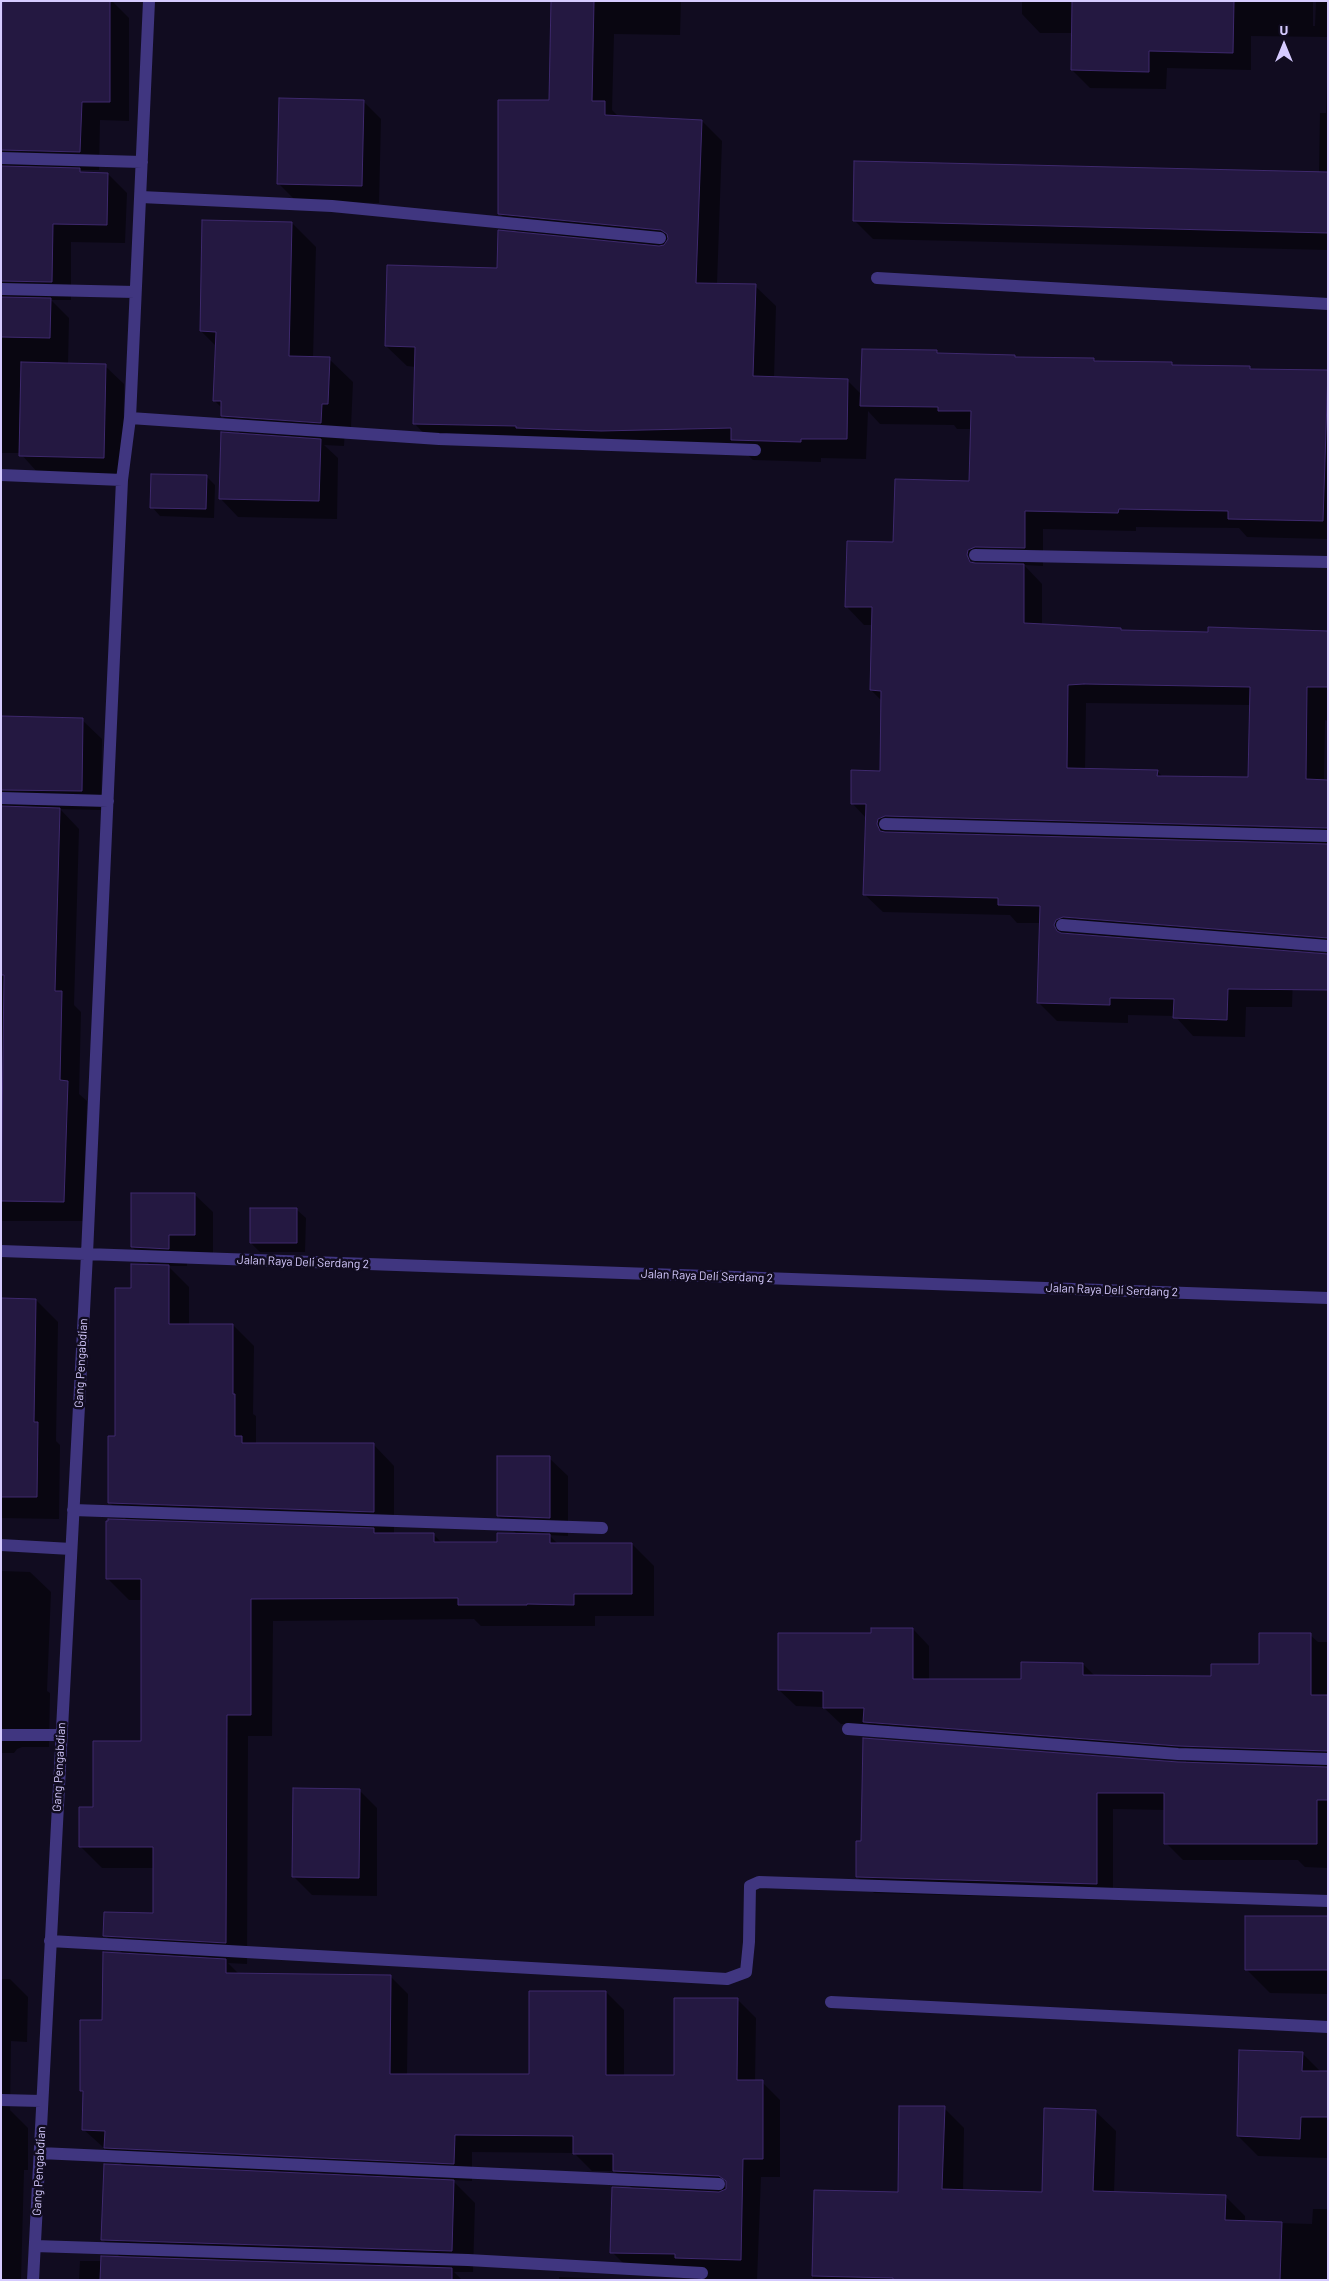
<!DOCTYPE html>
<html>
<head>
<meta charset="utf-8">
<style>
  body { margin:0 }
  #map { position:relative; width:1329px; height:2281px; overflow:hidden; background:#110c20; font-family:Barlow,sans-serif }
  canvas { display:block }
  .frame { position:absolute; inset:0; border:2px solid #d6cbff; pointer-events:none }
  .north { position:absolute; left:1259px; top:20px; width:50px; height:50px; -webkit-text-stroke:4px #110c20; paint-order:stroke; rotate:0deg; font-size:14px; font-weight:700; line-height:20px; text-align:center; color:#d6cbff }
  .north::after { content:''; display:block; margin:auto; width:18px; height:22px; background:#d6cbff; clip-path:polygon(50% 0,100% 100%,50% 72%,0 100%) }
</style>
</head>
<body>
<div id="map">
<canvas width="1329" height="2281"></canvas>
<div class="frame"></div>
<div class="north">U</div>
</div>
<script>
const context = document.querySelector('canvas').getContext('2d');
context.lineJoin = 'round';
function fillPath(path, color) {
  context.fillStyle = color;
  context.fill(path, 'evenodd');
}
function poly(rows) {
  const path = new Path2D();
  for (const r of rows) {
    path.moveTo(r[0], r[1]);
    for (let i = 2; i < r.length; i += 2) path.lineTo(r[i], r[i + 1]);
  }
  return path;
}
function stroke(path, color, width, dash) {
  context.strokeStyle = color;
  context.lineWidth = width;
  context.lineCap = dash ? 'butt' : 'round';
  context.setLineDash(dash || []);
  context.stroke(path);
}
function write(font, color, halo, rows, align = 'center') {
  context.font = font + ' Barlow,sans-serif';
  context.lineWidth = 5;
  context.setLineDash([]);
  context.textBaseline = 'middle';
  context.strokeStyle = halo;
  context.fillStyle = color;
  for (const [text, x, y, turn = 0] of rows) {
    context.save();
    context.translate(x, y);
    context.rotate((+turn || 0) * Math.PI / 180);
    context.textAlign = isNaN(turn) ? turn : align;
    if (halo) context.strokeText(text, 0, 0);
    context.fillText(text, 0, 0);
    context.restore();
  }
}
const shadow = poly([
  [3,1,112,1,129,18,129,121,100,120,99,170,79,170,83,174,108,174,127,193,125,243,71,242,71,300,51,300,69,318,68,365,105,366,124,384,123,476,39,474,20,453,1,453],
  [552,1,681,1,680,35,614,34,612,110,619,117,702,121,722,141,717,284,755,286,776,306,774,378,847,380,862,395,937,351,940,355,1094,359,1097,362,1250,368,1252,370,1328,372,1328,539,1247,537,1239,528,1136,527,1136,531,1043,529,1043,566,1024,565,1042,584,1042,625,1121,629,1123,631,1328,632,1328,721,1325,720,1324,779,1328,779,1328,940,1294,939,1292,1007,1246,1007,1245,1037,1193,1036,1175,1016,1128,1015,1128,1023,1057,1021,1039,1003,1041,923,1017,923,1010,915,883,912,864,894,866,818,852,803,881,772,882,701,871,690,873,625,864,625,846,606,894,543,971,482,972,429,957,429,954,425,880,424,868,411,866,459,821,458,821,462,753,460,741,448,434,444,414,423,416,367,407,366,386,346,499,269,519,234,499,213,550,102],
  [963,550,980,567,974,564,962,552],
  [1086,703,1251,705,1249,779,1163,777,1157,771,1085,770],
  [1022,1,1313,1,1313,26,1315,26,1316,1,1328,1,1328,37,1251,36,1251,70,1167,68,1166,89,1090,88,1072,70,1073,33,1040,33,1022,14],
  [1328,53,1328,250,873,239,855,221,1319,173,1320,113,1326,113],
  [363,101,381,119,379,203,296,201,278,183],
  [292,223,316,247,313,358,329,359,353,382,351,427,345,427,344,446,324,445,338,458,337,519,238,517,220,498,242,435,222,416,222,408,215,401,216,346,201,331],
  [206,476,215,485,214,518,160,516,152,507],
  [1,718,82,720,102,739,101,810,60,809,79,829,74,1005,81,1012,79,1094,87,1101,83,1221,1,1221],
  [194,1194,213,1212,213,1253,187,1252,187,1266,168,1266,189,1287,189,1325,233,1325,254,1346,253,1414,256,1416,256,1444,374,1445,394,1466,394,1534,433,1534,442,1543,498,1544,517,1534,498,1516,549,1458,568,1476,568,1536,549,1535,558,1544,632,1544,654,1566,654,1616,595,1616,595,1626,481,1626,474,1619,273,1621,272,1736,248,1736,247,1964,228,1963,240,1975,390,1976,408,1994,407,2075,531,2075,606,1992,624,2010,624,2076,675,2076,738,2000,756,2018,755,2082,762,2082,780,2100,780,2177,761,2177,757,2280,697,2280,689,2272,630,2270,612,2252,633,2189,614,2171,592,2171,574,2153,472,2152,472,2181,452,2180,475,2203,473,2272,454,2272,462,2280,79,2280,80,2261,102,2261,121,2258,103,2240,124,2166,83,2129,84,2094,81,2091,124,1955,105,1935,154,1914,154,1868,102,1868,80,1846,94,1808,142,1742,143,1600,129,1600,107,1578,128,1521,110,1503,132,1290,151,1266,132,1247],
  [297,1210,306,1218,305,1252,260,1252,251,1243],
  [1,1299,36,1300,58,1322,56,1441,60,1445,59,1519,1,1518],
  [1,1571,30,1572,51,1592,47,1691,50,1693,49,1747,22,1747,17,1749,14,1753,1,1753],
  [913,1629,929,1646,929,1680,1022,1680,1083,1664,1095,1676,1212,1677,1260,1665,1310,1635,1318,1642,1328,1642,1328,1868,1305,1867,1298,1860,1183,1860,1166,1843,1166,1810,1113,1809,1113,1900,874,1893,857,1877,863,1842,1186,1764,1186,1761,882,1738,867,1724,841,1724,823,1707,796,1706,779,1690,872,1635],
  [359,1790,377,1808,377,1896,312,1895,294,1877],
  [1328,1917,1328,1994,1270,1993,1246,1969],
  [1,1979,10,1979,28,1997,27,2042,11,2041,10,2110,28,2128,28,2170,24,2170,21,2280,1,2280],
  [1302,2053,1321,2072,1328,2072,1328,2158,1258,2156,1238,2136],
  [944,2108,964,2128,963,2191,1043,2193,1095,2111,1116,2131,1114,2193,1225,2196,1245,2216,1245,2222,1312,2224,1313,2209,1328,2209,1328,2280,813,2280,815,2191,899,2193],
  [559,2277,611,2279,612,2280,559,2280]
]);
const building = poly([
  [2,1,110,1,110,102,82,102,80,152,1,150,2,1],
  [551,1,594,1,592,101,605,101,605,115,702,120,696,283,756,284,753,376,848,379,847,439,801,439,801,442,731,440,731,428,601,431,516,428,516,426,413,424,415,347,385,346,387,265,497,268,498,230,659,246,664,245,668,239,667,234,661,230,498,214,498,100,549,100,551,1],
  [1072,1,1234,1,1233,53,1149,51,1149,72,1071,70,1072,1],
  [279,98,364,100,362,186,277,184,279,98],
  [854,161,1328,172,1328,233,853,221,854,161],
  [1,166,80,168,80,172,108,173,107,225,53,224,52,282,1,281,1,166],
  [202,220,292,222,289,356,330,357,328,404,322,404,321,423,221,416,221,401,213,401,216,332,200,331,202,220],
  [1,297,51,298,50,338,1,337,1,297],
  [862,349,937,350,937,353,1015,355,1015,357,1094,358,1094,361,1172,362,1172,365,1250,366,1250,369,1328,370,1323,521,1228,519,1228,511,1119,509,1118,513,1025,511,1025,548,975,547,968,550,967,555,970,562,975,563,1024,564,1024,623,1121,628,1121,630,1208,632,1208,627,1328,631,1328,687,1307,687,1306,779,1328,780,1328,828,885,816,878,819,877,824,880,831,885,832,1328,844,1328,938,1063,917,1056,920,1054,925,1057,931,1061,933,1328,954,1328,990,1228,989,1227,1020,1173,1018,1174,999,1110,998,1110,1005,1037,1003,1040,906,998,905,998,898,863,895,866,804,851,804,851,770,880,771,881,691,870,690,872,607,845,607,847,541,893,542,895,479,969,481,971,411,938,411,938,407,860,406,862,349],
  [1084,684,1250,687,1248,777,1157,776,1158,770,1067,768,1068,685,1084,684],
  [21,362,106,364,104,458,19,456,21,362],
  [221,432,321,439,319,501,219,499,221,432],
  [151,474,207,475,206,509,150,508,151,474],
  [1,716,83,718,82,791,1,790,1,716],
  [1,806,60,808,55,991,62,991,60,1080,68,1081,64,1202,1,1201,4,975,1,975,1,806],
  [131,1193,195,1193,195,1235,169,1235,169,1249,131,1247,131,1193],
  [250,1208,297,1208,297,1243,250,1243,250,1208],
  [131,1264,169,1265,169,1324,233,1324,233,1394,235,1394,235,1436,242,1436,242,1443,374,1443,374,1512,108,1503,108,1436,115,1436,115,1288,131,1288,131,1264],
  [1,1298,36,1299,34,1422,38,1422,37,1497,1,1497,1,1298],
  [497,1456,550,1456,550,1518,497,1516,497,1456],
  [108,1519,374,1528,374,1533,434,1533,434,1542,497,1542,497,1533,550,1534,550,1543,632,1543,632,1594,574,1594,574,1605,527,1604,527,1605,458,1605,458,1598,251,1599,251,1715,227,1715,226,1943,103,1936,104,1912,153,1913,153,1847,79,1847,79,1807,93,1807,93,1741,141,1741,141,1579,106,1579,106,1521,108,1521,108,1519],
  [871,1628,913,1628,913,1679,1021,1679,1021,1662,1083,1663,1083,1675,1211,1676,1211,1664,1259,1664,1259,1633,1311,1633,1311,1695,1328,1695,1328,1751,1178,1746,863,1722,864,1708,823,1708,823,1691,778,1690,778,1633,871,1633,871,1628],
  [863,1738,1178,1762,1328,1767,1328,1800,1317,1800,1317,1844,1164,1844,1164,1793,1097,1793,1097,1884,856,1877,856,1841,861,1841,863,1738],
  [293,1788,360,1789,359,1878,292,1877,293,1788],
  [1245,1916,1328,1916,1328,1970,1245,1970,1245,1916],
  [103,1952,226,1959,226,1973,391,1975,390,2074,529,2074,529,1991,606,1991,606,2075,674,2075,674,1998,738,1998,737,2080,763,2080,763,2159,743,2159,741,2260,675,2258,675,2254,610,2253,612,2187,719,2192,726,2189,726,2181,719,2176,613,2171,613,2154,573,2154,573,2136,455,2135,454,2164,104,2148,105,2131,82,2130,83,2091,80,2091,80,2020,102,2020,103,1952],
  [1239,2050,1303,2052,1302,2071,1328,2071,1328,2117,1301,2117,1300,2139,1237,2136,1239,2050],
  [899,2106,945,2106,942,2189,1042,2192,1044,2108,1096,2110,1093,2191,1226,2195,1225,2220,1282,2222,1280,2280,893,2280,893,2278,812,2276,814,2190,898,2192,899,2106],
  [104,2164,454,2180,452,2251,101,2240,104,2164],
  [101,2256,452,2268,452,2280,100,2280,101,2256]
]);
const minor = poly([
  [1,158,142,162],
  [141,197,332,206,660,238],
  [877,278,1328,304],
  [1,289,135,292],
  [130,418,439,439,755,450],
  [1,475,122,480],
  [975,555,1328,562],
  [1,798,108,801],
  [885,824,1328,836],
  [1062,925,1328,946],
  [1,1251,1328,1298],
  [73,1510,602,1528],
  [1,1545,71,1549],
  [848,1729,1178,1754,1328,1759],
  [1,1735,61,1735],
  [50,1941,727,1979,746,1972,749,1942,750,1886,759,1882,1328,1901],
  [831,2002,1328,2027],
  [1,2100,42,2101],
  [40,2153,719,2184],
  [35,2246,468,2260,702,2273],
  [33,2280,87,1254,122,480,130,418,149,1]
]);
const streetNames = [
  ["Jalan Raya Deli Serdang 2",303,1262,2],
  ["Jalan Raya Deli Serdang 2",707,1276,2],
  ["Jalan Raya Deli Serdang 2",1112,1290,2],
  ["Gang Pengabdian",81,1363,-87],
  ["Gang Pengabdian",59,1767,-87],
  ["Gang Pengabdian",39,2171,-87]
];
fillPath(shadow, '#0007');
fillPath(building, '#241841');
stroke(building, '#3e296d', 1);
stroke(minor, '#403680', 12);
write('12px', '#d6cbff', '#110c20', streetNames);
</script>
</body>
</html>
